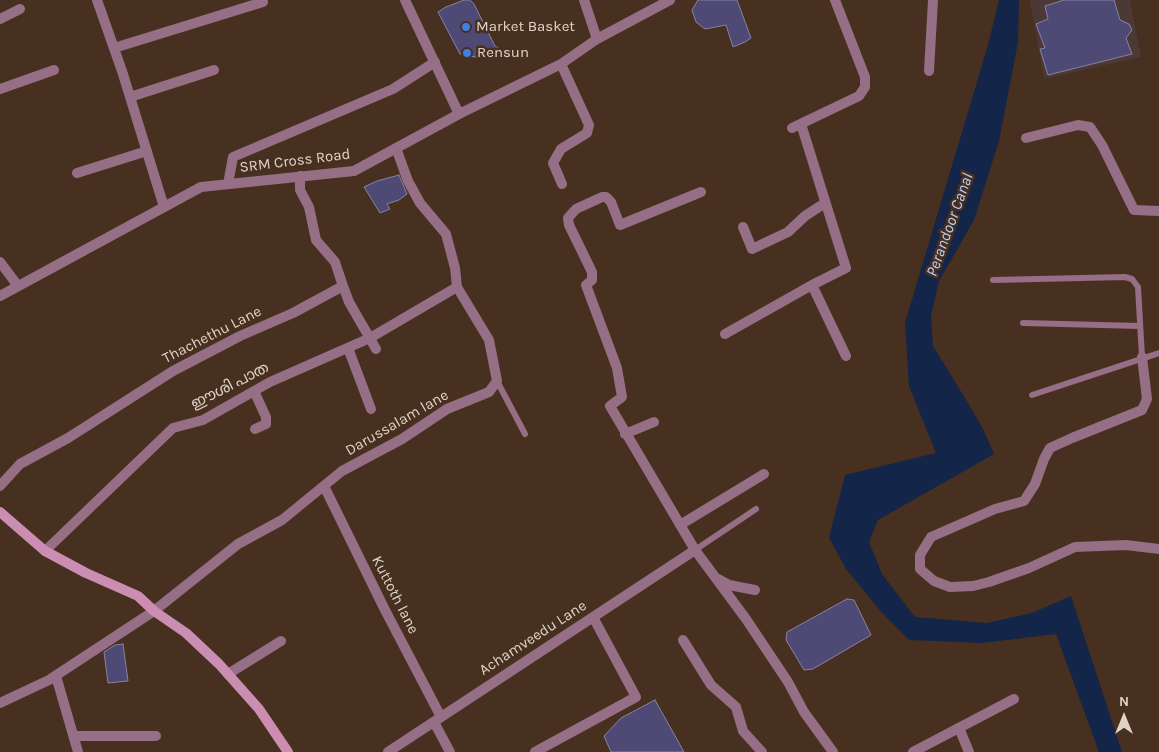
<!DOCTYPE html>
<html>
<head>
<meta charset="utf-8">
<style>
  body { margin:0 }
  #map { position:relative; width:1159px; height:752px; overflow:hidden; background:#47301f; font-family:Karla,sans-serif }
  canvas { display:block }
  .north { position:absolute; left:1099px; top:692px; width:50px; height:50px; -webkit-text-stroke:4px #47301f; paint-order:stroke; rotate:0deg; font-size:14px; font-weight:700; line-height:20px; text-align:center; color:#e1d2c7 }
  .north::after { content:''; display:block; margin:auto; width:18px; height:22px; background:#e1d2c7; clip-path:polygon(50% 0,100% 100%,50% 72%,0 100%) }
</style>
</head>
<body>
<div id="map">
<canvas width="1159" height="752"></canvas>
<div class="north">N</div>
</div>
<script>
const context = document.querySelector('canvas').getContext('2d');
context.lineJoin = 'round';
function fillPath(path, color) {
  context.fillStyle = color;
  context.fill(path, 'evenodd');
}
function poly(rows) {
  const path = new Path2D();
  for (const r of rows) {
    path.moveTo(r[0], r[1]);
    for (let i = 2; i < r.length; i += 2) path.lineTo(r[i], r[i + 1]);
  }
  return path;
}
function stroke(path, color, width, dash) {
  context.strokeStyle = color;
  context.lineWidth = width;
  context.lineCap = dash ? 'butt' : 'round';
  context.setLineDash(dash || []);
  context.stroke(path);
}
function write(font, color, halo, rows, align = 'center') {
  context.font = font + ' Karla,"Noto Sans Malayalam",sans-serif';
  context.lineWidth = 5;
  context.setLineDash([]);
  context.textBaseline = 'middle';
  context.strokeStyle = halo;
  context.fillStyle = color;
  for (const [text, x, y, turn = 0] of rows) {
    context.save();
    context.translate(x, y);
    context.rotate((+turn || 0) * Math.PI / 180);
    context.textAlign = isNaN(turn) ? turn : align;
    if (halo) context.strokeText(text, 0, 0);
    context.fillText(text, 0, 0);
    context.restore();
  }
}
const education = poly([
  [1030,0,1130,0,1141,57,1044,79]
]);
const water = poly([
  [999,0,1019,0,1018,42,999,141,974,220,939,281,931,316,933,346,968,403,983,429,994,454,878,520,869,542,882,574,915,617,987,623,1032,613,1071,596,1122,752,1099,752,1056,634,982,643,909,640,883,614,846,569,829,538,845,475,936,453,909,386,905,323,988,45]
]);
const building = poly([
  [464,0,470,0,474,4,495,46,500,49,497,55,488,58,480,58,460,54,438,12,446,7,464,0],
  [698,0,737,0,751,38,745,42,733,47,726,25,705,29,696,22,692,10,698,0],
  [1064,0,1114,0,1120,20,1129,24,1132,30,1126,38,1132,54,1048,75,1040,49,1045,48,1036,24,1048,19,1045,6,1064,0],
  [399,175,407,194,399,200,387,204,390,209,380,213,364,187,377,181,399,175],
  [847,599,854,600,871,635,813,669,804,670,786,640,787,632,847,599],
  [123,644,128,681,108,683,104,652,115,645,123,644],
  [655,700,684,752,611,752,604,736,621,718,655,700]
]);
const lane = poly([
  [993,280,1125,277,1132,279,1138,287,1142,357],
  [1023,323,1140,326],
  [497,381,525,434],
  [1032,395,1159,353],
  [695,550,756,509]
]);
const street = poly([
  [97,0,122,71,164,207],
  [405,0,459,114],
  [584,0,597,39],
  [0,19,20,9],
  [114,48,263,2],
  [561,64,589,125,587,133,561,149,553,163,562,184],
  [929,71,933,0],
  [0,89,54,70],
  [130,97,214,70],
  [792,128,859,96,865,87,865,77,835,0],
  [1026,138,1078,125,1090,127,1102,145,1134,210,1159,211],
  [77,173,147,151],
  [228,184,233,157,393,89,435,62],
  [701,192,620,225,611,202,606,197,602,197,576,209,568,218,569,225,592,272,592,280,586,285,617,368,622,397,610,406,695,550,746,619,788,682,804,712,833,752],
  [743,227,752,249,788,232,805,216,825,203],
  [0,262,18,286],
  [812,285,846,356],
  [343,286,349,302,376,349],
  [0,296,201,187,354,171,459,114,561,64,597,39,670,0],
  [725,334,812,285,846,268,801,124],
  [348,348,371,409],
  [1142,357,1147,399,1142,410,1072,438,1050,448,1044,459,1035,484,1024,501,995,509,931,537,920,555,920,569,934,581,950,587,973,586,989,582,1029,568,1075,547,1126,545,1159,549],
  [254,391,266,417,266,424,255,429],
  [625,434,654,422],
  [0,486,20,464,68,438,173,371,240,336,293,313,343,286,335,262,316,240,309,207,300,190,300,176],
  [324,486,385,610,441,717],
  [680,525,764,474],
  [45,551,173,428,203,420,270,382,370,338,457,287],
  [718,579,729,585,755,590],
  [683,640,711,685,736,707,743,731,762,752],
  [228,674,281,641],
  [56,676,78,752],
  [0,703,49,680,154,611,238,544,282,520,342,471,402,439,447,409,489,392,497,381,489,340,457,287,455,268,446,234,420,203,408,181,396,148],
  [434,722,450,752],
  [959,728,969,752],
  [74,736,156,736],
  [388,752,695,550],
  [535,752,636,697,593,617],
  [913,752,1014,699]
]);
const secondary = poly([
  [0,512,45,551,86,573,138,596,154,611,186,633,219,664,259,709,288,752]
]);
const markers = [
  [466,27,5,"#3f7fe0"],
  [467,53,5,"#3f7fe0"]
];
const poiNames = [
  ["Market Basket",476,27],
  ["Rensun",477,53]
];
const streetNames = [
  ["SRM Cross Road",295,161,-7],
  ["Thachethu Lane",212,335,-27],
  ["ഈശി പാത",230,386,-27],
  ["Darussalam lane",397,423,-30],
  ["Kuttoth lane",395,595,63],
  ["Achamveedu Lane",533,638,-33]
];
const waterNames = [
  ["Perandoor Canal",950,225,-70]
];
fillPath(education, '#4c3835');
fillPath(water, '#132549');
fillPath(building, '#4f4975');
stroke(building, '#8684a1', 1);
stroke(lane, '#966e85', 6);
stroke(street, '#966e85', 10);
stroke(secondary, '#cb8db1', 10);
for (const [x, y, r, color] of markers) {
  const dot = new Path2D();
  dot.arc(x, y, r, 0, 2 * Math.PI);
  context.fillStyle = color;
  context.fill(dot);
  stroke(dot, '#47301f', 2);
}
write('15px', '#e1d2c7', '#47301f', poiNames, 'left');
write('15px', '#e1d2c7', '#47301f', streetNames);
write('italic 16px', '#bad0f8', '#47301f', waterNames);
</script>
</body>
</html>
